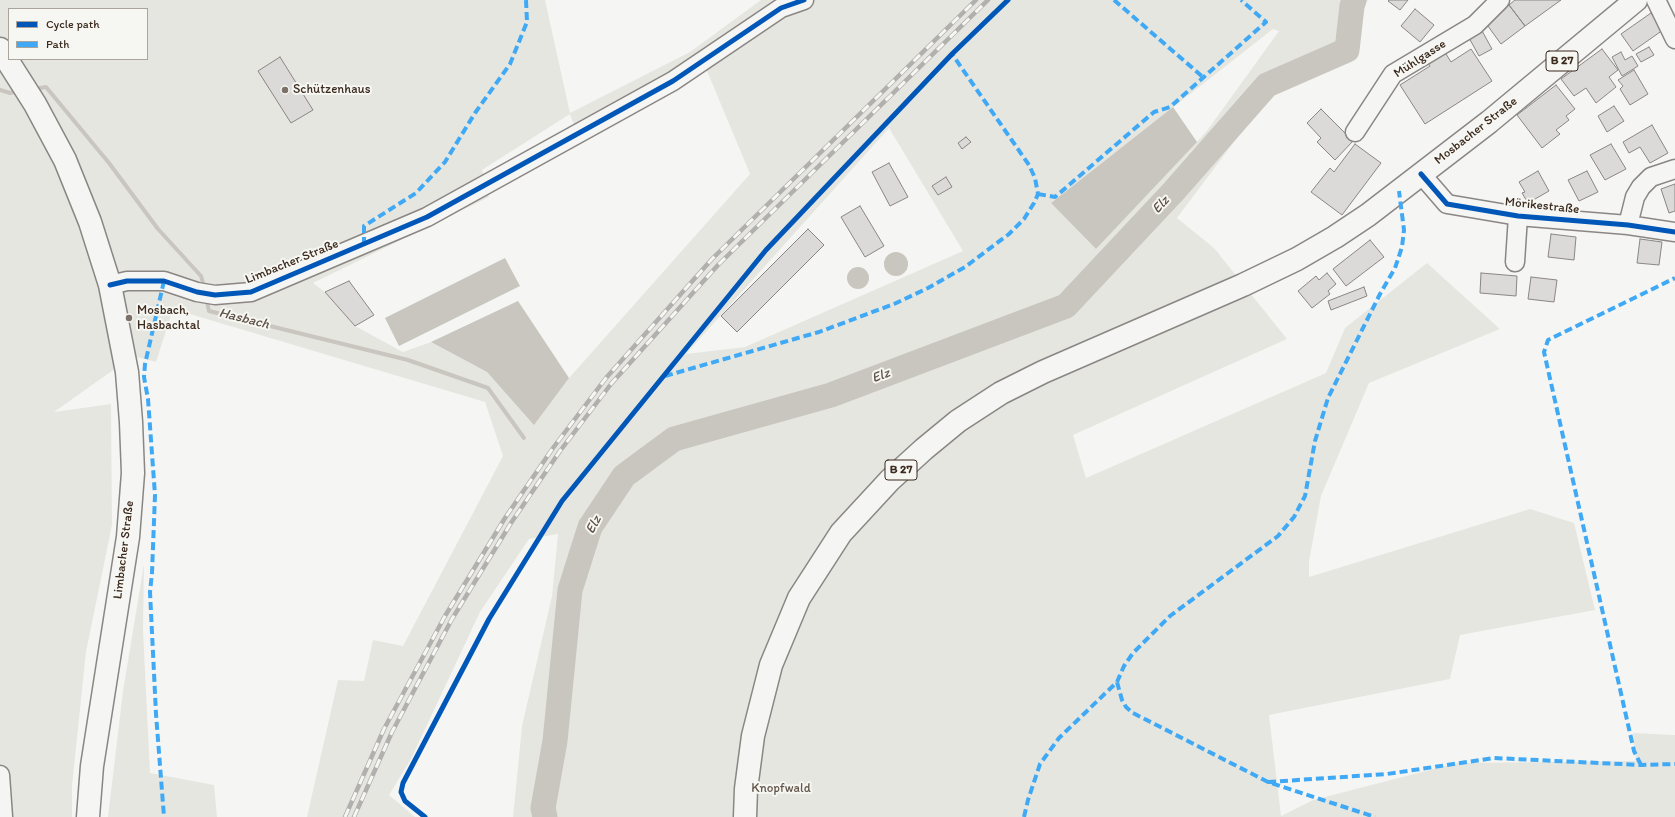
<!DOCTYPE html>
<html>
<head>
<meta charset="utf-8">
<style>
  body { margin:0 }
  #map { position:relative; width:1675px; height:817px; overflow:hidden; background:#f5f5f3; font-family:Itim,sans-serif }
  canvas { display:block }
  .legend { position:absolute; left:8px; top:8px; width:140px; height:52px; box-sizing:border-box; background:#f6f6f2; border:1px solid #aba49d; margin:0; padding:5px 7px; list-style:none; font-size:12px; color:#3b2a1e }
  .legend li { display:flex; align-items:center; gap:8px; height:20px }
  .legend b { width:20px; border:1px solid #aba49d }
</style>
</head>
<body>
<div id="map">
<canvas width="1675" height="817"></canvas>
<ul class="legend">
<li><b style="height:5px;background:#0057b8"></b>Cycle path</li>
<li><b style="height:5px;background:#3fa9f5"></b>Path</li>
</ul>
</div>
<script>
const context = document.querySelector('canvas').getContext('2d');
context.lineJoin = 'round';
function fillPath(path, color) {
  context.fillStyle = color;
  context.fill(path, 'evenodd');
}
function poly(rows) {
  const path = new Path2D();
  for (const r of rows) {
    if (r.length === 3) {
      path.moveTo(r[0] + r[2], r[1]);
      path.arc(r[0], r[1], r[2], 0, 2 * Math.PI);
      continue;
    }
    path.moveTo(r[0], r[1]);
    for (let i = 2; i < r.length; i += 2) path.lineTo(r[i], r[i + 1]);
  }
  return path;
}
function stroke(path, color, width, dash) {
  context.strokeStyle = color;
  context.lineWidth = width;
  context.lineCap = dash ? 'butt' : 'round';
  context.setLineDash(dash || []);
  context.stroke(path);
}
function write(font, color, halo, rows, align = 'center') {
  context.font = font + ' Itim,sans-serif';
  context.lineWidth = 4;
  context.setLineDash([]);
  context.textBaseline = 'middle';
  context.strokeStyle = halo;
  context.fillStyle = color;
  for (const [text, x, y, turn = 0] of rows) {
    context.save();
    context.translate(x, y);
    context.rotate((+turn || 0) * Math.PI / 180);
    context.textAlign = isNaN(turn) ? turn : align;
    if (halo) context.strokeText(text, 0, 0);
    context.fillText(text, 0, 0);
    context.restore();
  }
}
const green = poly([
  [0,0,545,0,570,113,690,52,761,0,1368,0,1339,54,1270,94,1177,218,1214,248,1287,339,1073,435,1086,478,1326,373,1345,328,1427,263,1500,329,1369,383,1321,496,1309,561,1309,577,1530,509,1574,523,1595,610,1460,635,1450,679,1269,715,1281,816,1313,800,1457,763,1636,761,1633,733,1675,735,1675,817,513,817,522,726,552,596,558,534,529,539,480,612,411,759,389,795,415,817,307,817,338,680,364,681,373,640,403,646,503,456,485,402,173,309,156,362,133,356,54,412,111,404,112,525,86,652,72,786,72,817,0,817],
  [9,9,147,9,147,59,9,59],
  [1273,29,1279,31,1206,132,1096,249,1051,203],
  [702,59,750,174,569,378,534,424,487,372,431,342,403,352,355,326,325,292,313,283,489,197,482,170,570,114,574,125],
  [889,128,963,251,745,347,686,354],
  [144,564,143,630,150,773,214,785,217,817,108,817,123,691]
]);
const water = poly([
  [1173,107,1197,142,1096,249,1051,203],
  [896,264,12],
  [505,258,520,286,399,346,385,318],
  [858,278,11],
  [518,301,569,378,534,425,487,372,431,342]
]);
const stream = poly([
  [34,89,46,87,109,163,158,229,201,276,204,287],
  [0,90,10,93,19,91],
  [206,298,209,311,408,360,488,388,524,438]
]);
const river = poly([
  [545,817,543,808,555,741,570,590,590,527,624,476,674,439,831,395,1066,306,1173,192,1267,85,1347,50,1352,6,1354,0]
]);
const building = poly([
  [1389,0,1408,0,1400,10,1388,1,1389,0],
  [1515,0,1561,0,1525,26,1509,5,1515,0],
  [1509,5,1525,26,1501,44,1485,22,1509,5],
  [1415,9,1434,25,1420,42,1401,26,1415,9],
  [1651,13,1663,30,1633,51,1621,34,1651,13],
  [1481,29,1492,49,1479,56,1468,36,1481,29],
  [1649,47,1654,55,1641,62,1636,54,1649,47],
  [1443,49,1451,62,1471,49,1492,81,1425,124,1400,85,1430,66,1426,60,1443,49],
  [1602,49,1618,70,1609,77,1616,87,1596,103,1586,88,1574,96,1561,79,1602,49],
  [1621,52,1625,60,1632,56,1638,66,1622,76,1612,57,1621,52],
  [280,57,313,110,291,123,258,71,280,57],
  [1634,70,1648,94,1630,105,1620,89,1623,86,1618,80,1634,70],
  [1556,85,1575,109,1566,116,1569,120,1556,130,1560,134,1542,148,1517,115,1556,85],
  [1614,106,1624,121,1607,132,1598,116,1614,106],
  [1321,109,1353,141,1335,160,1317,142,1321,138,1307,123,1321,109],
  [1652,125,1668,153,1650,163,1640,147,1629,153,1623,142,1652,125],
  [966,137,971,142,962,149,958,143,966,137],
  [1355,144,1381,163,1342,215,1311,192,1330,168,1334,172,1355,144],
  [1611,144,1626,169,1605,180,1590,155,1611,144],
  [889,163,908,197,890,206,872,172,889,163],
  [1538,171,1549,191,1528,203,1522,193,1525,192,1519,182,1538,171],
  [1587,171,1598,192,1579,201,1568,180,1587,171],
  [946,177,952,187,938,195,932,186,946,177],
  [1675,184,1675,211,1669,213,1661,189,1675,184],
  [860,206,884,246,865,257,841,217,860,206],
  [808,229,824,245,737,332,721,316,808,229],
  [1551,234,1576,237,1574,260,1548,257,1551,234],
  [1640,239,1662,242,1659,265,1637,263,1640,239],
  [1370,240,1384,257,1346,286,1333,269,1370,240],
  [1327,273,1336,284,1328,291,1330,294,1312,308,1298,291,1316,276,1319,280,1327,273],
  [1481,273,1517,276,1516,296,1480,293,1481,273],
  [1531,277,1557,280,1554,302,1528,299,1531,277],
  [349,281,374,315,355,326,325,292,349,281],
  [1364,287,1367,296,1331,310,1328,301,1364,287]
]);
const minor = poly([
  [1656,0,1675,39],
  [1355,132,1393,74,1475,25,1500,0],
  [1421,174,1447,204,1518,216,1628,225,1675,232],
  [1628,225,1635,197,1641,187,1651,177,1675,169],
  [1515,262,1518,216],
  [110,285,127,281,164,281,197,292,215,295,251,292,427,217,673,81,781,8,804,0],
  [0,775,3,817]
]);
const major = poly([
  [0,49,35,104,65,160,90,222,110,285,127,372,131,422,133,473,128,537,92,766,88,817],
  [745,817,746,789,753,736,771,665,799,598,841,533,890,480,924,449,958,421,1001,393,1043,372,1243,285,1297,259,1335,237,1368,215,1489,122,1636,0]
]);
const rail = poly([
  [345,817,384,729,445,616,505,518,553,448,606,378,712,259,976,0],
  [354,817,392,732,452,619,511,523,560,451,611,384,718,265,988,0]
]);
const quiet = poly([
  [1114,0,1204,78],
  [1038,194,1055,197,1154,112,1170,107,1266,22,1241,0],
  [364,245,364,226,416,193,445,162,475,113,510,64,527,22,526,0],
  [164,281,145,364,144,377,148,399,155,495,152,573,150,592,156,714,164,817],
  [665,376,819,332,894,304,928,288,965,267,1009,234,1024,219,1034,203,1038,194,1035,178,1029,165,952,54],
  [1117,682,1122,700,1126,707,1133,713,1268,782,1375,817],
  [1641,765,1634,751,1544,352,1548,340,1675,278],
  [1268,782,1387,774,1494,758,1641,765,1675,764],
  [1024,817,1028,800,1040,764,1059,738,1117,682,1124,666,1133,653,1170,616,1278,536,1294,517,1305,496,1315,441,1328,398,1380,294,1395,268,1402,247,1404,230,1399,191]
]);
const cycleway = poly([
  [1421,174,1447,204,1518,216,1628,225,1675,232],
  [110,285,127,281,164,281,197,292,215,295,251,292,427,217,673,81,781,8,804,0],
  [425,817,405,801,401,792,403,783,489,619,562,501,766,250,952,54,1008,0]
]);
const markers = [
  [285,90,4,"#7c7169"],
  [129,318,4,"#7c7169"]
];
const shields = [
  [1562,61,32],
  [901,470,32]
];
const shieldNames = [
  ["B 27",1562,61],
  ["B 27",901,470]
];
const streetNames = [
  ["Mühlgasse",1420,59,-33],
  ["Mosbacher Straße",1476,131,-38],
  ["Mörikestraße",1542,206,6],
  ["Limbacher Straße",292,262,-22],
  ["Limbacher Straße",124,550,-83]
];
const poiNames = [
  ["Schützenhaus",293,90],
  ["Mosbach,",137,311],
  ["Hasbachtal",137,326]
];
const parkNames = [
  ["Knopfwald",781,789]
];
const waterNames = [
  ["Elz",1161,205,-47],
  ["Hasbach",244,319,14],
  ["Elz",881,376,-21],
  ["Elz",594,525,-62]
];
fillPath(green, '#e6e6e1');
fillPath(water, '#c9c5bf');
stroke(stream, '#c9c5bf', 4);
stroke(river, '#c9c5bf', 25);
fillPath(building, '#dbdad8');
stroke(building, '#8a8683', 1);
stroke(minor, '#8a8683', 21);
stroke(major, '#8a8683', 25);
stroke(minor, '#f5f5f3', 18);
stroke(major, '#f5f5f3', 22);
stroke(rail, '#b2b0ae', 4.5);
stroke(rail, '#f6f6f2', 3, [9]);
stroke(quiet, '#3fa9f5', 4, [8, 4]);
stroke(cycleway, '#0057b8', 5);
for (const [x, y, r, color] of markers) {
  const dot = new Path2D();
  dot.arc(x, y, r, 0, 2 * Math.PI);
  context.fillStyle = color;
  context.fill(dot);
  stroke(dot, '#f6f6f2', 1.5);
}
for (const [x, y, w] of shields) {
  const box = new Path2D();
  box.roundRect(x - w / 2, y - 10, w, 20, 3);
  context.fillStyle = '#f6f6f2';
  context.fill(box);
  stroke(box, '#3b2a1e', 1);
}
write('bold 12px', '#3b2a1e', null, shieldNames);
write('13px', '#3b2a1e', '#f6f6f2', streetNames);
write('13px', '#3b2a1e', '#f6f6f2', poiNames, 'left');
write('13px', '#63564b', '#f6f6f2', parkNames);
write('italic 14px', '#605248', '#f6f6f2', waterNames);
</script>
</body>
</html>
